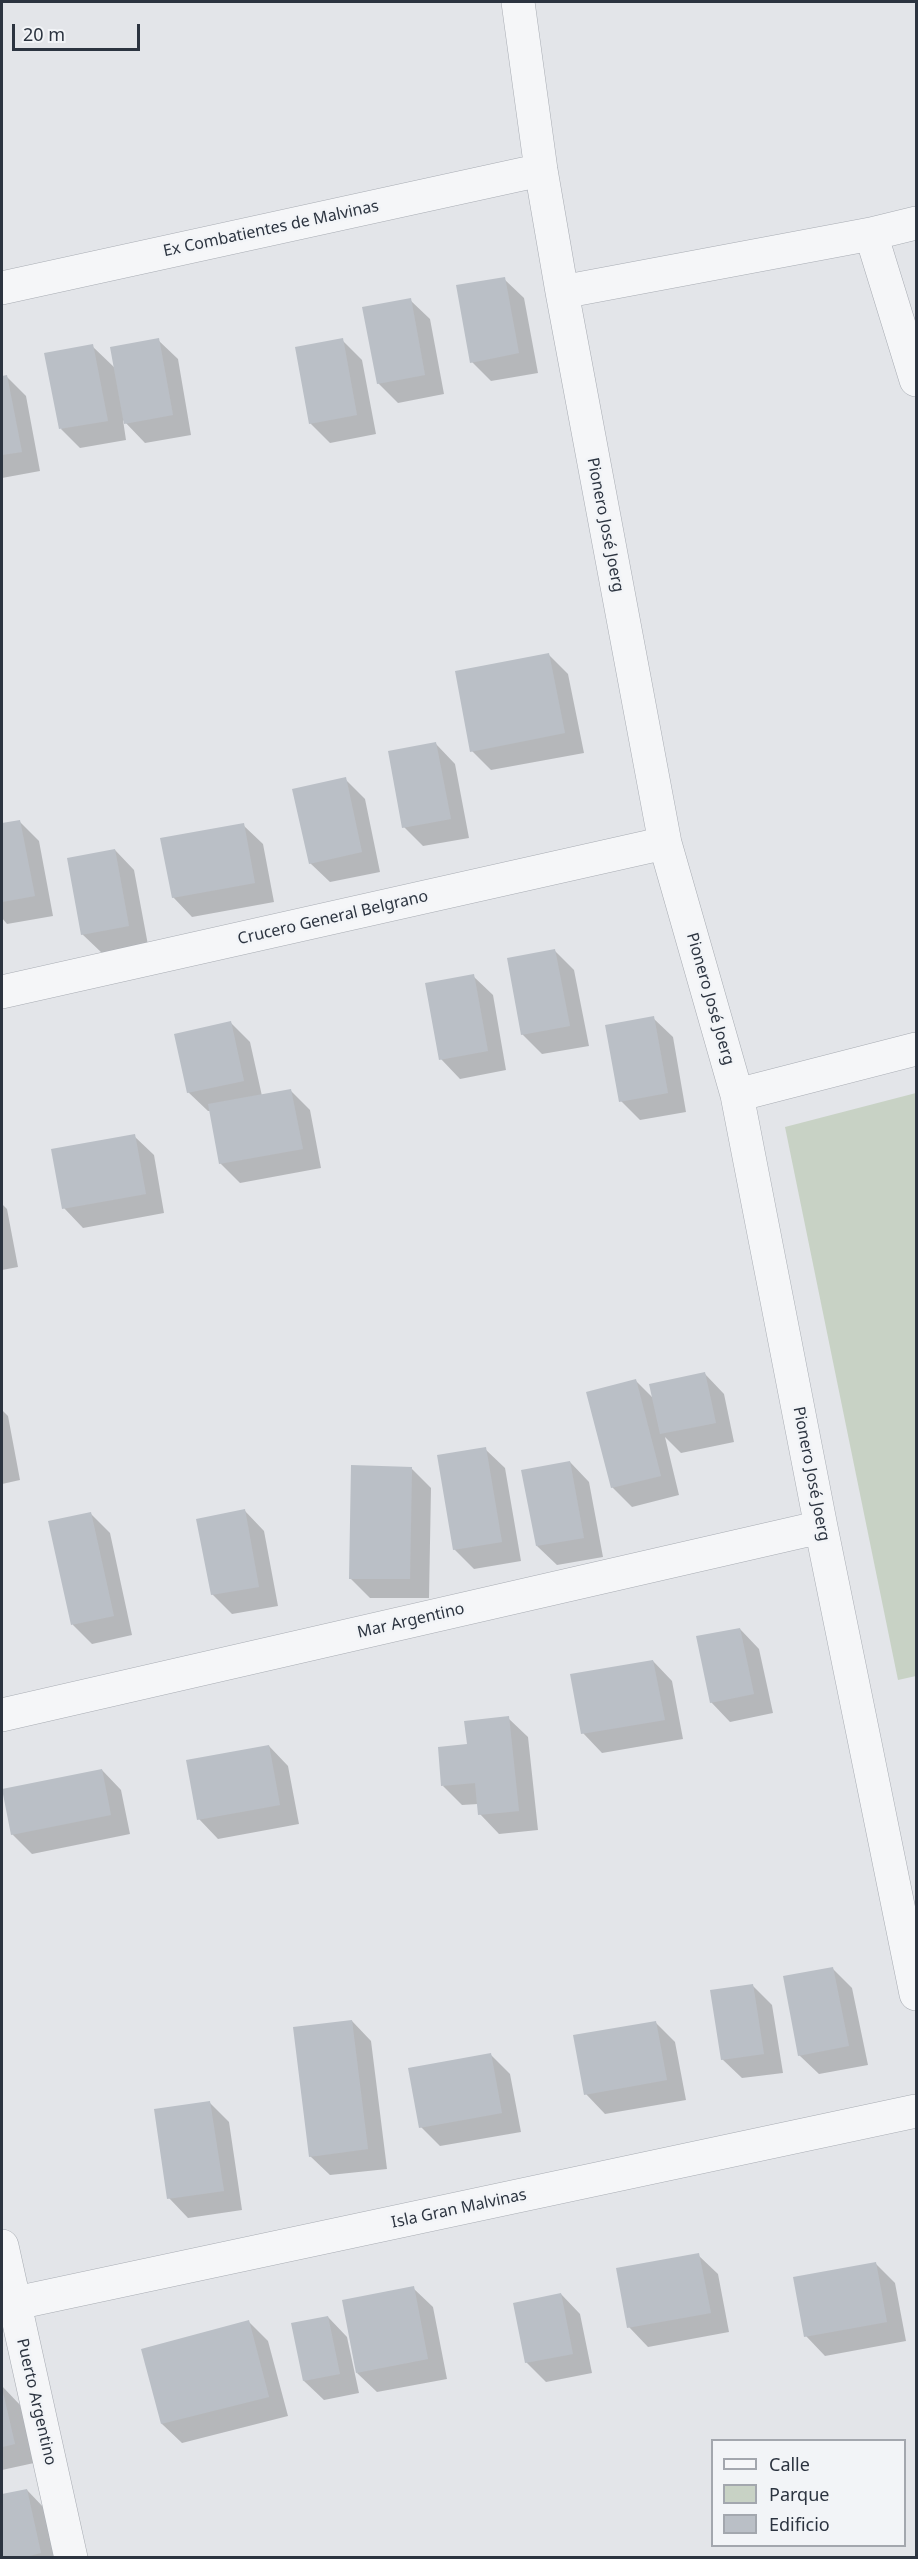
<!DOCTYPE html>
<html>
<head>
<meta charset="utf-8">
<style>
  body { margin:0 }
  #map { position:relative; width:918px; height:2559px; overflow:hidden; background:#e3e5e9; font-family:"Noto Sans",sans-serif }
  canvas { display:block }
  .frame { position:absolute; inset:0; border:3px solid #2c3440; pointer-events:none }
  .legend { position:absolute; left:711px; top:2439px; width:195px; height:108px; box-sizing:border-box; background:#f2f4f7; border:2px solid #a3a7ae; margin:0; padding:8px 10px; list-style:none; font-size:18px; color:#2c3440 }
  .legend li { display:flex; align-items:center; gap:12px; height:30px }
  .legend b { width:30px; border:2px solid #a3a7ae }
  .scale { position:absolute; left:12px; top:24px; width:128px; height:27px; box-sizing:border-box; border:3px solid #2c3440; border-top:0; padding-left:8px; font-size:18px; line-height:21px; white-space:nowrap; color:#2c3440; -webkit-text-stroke:4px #f2f4f7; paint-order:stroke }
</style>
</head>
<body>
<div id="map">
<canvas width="918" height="2559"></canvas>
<div class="frame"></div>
<ul class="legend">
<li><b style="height:8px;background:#f5f6f8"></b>Calle</li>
<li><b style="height:16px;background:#c8d2c5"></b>Parque</li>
<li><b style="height:16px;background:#babfc6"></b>Edificio</li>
</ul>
<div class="scale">20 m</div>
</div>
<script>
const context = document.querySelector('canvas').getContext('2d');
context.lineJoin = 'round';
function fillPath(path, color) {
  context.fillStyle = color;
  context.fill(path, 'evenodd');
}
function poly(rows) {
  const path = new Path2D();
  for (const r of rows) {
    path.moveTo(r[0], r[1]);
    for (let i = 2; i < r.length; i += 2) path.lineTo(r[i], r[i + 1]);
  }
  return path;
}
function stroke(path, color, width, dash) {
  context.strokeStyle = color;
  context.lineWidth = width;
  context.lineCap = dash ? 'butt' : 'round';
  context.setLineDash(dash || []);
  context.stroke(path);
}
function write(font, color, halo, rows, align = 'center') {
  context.font = font + ' "Noto Sans",sans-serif';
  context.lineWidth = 5;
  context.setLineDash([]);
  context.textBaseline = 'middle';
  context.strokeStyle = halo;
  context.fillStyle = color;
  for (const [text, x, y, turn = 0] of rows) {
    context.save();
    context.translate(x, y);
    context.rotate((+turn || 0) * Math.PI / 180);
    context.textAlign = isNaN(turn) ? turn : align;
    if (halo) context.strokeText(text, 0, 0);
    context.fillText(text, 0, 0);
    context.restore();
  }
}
const green = poly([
  [916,1093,916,1676,898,1680,785,1127]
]);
const shadow = poly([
  [504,279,524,298,538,373,491,381,472,362],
  [410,300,430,319,444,394,398,403,378,383],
  [158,340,178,359,191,435,145,443,123,420,126,440,80,448,61,429,92,346,116,369],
  [342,340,362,360,376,434,330,443,310,423],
  [7,377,26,396,40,471,2,478,2,378],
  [549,655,568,674,584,753,491,770,472,751],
  [436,744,455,764,469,838,423,846,404,827],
  [345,779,365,799,380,872,330,882,310,863],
  [20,822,39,841,53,916,7,924,2,918,2,825],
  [243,825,263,844,274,902,192,917,173,897],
  [115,850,134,870,148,945,102,953,82,934],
  [555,951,574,970,589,1046,542,1054,522,1034],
  [473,976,493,995,506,1070,460,1079,441,1059],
  [653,1018,673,1037,686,1112,640,1120,621,1101],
  [231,1023,250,1042,262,1096,291,1091,310,1110,321,1168,240,1183,220,1163,211,1111,208,1111,188,1092],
  [134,1136,154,1155,164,1213,83,1228,64,1208],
  [2,1204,7,1209,18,1267,2,1270],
  [705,1374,724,1394,734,1442,681,1453,665,1437,679,1495,632,1507,612,1487,636,1381,654,1399],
  [2,1410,8,1416,20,1480,2,1484],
  [485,1449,505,1468,521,1561,474,1569,454,1549],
  [570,1462,589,1482,603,1557,557,1565,537,1546],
  [411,1468,431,1488,429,1598,370,1598,350,1578],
  [245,1511,264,1531,278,1606,232,1614,212,1594],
  [91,1514,110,1533,132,1635,92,1644,73,1625,50,1522],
  [740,1629,759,1649,773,1713,730,1722,711,1702],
  [653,1661,672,1681,683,1739,602,1753,583,1733],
  [508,1718,528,1737,538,1830,499,1834,480,1814,478,1804,462,1805,443,1786,468,1745],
  [269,1746,288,1766,299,1824,218,1839,199,1819],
  [102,1770,121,1790,130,1834,32,1854,12,1834],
  [833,1969,852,1988,868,2065,819,2074,799,2055],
  [753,1986,772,2005,783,2073,742,2078,722,2059],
  [352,2021,371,2041,387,2169,330,2175,310,2156],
  [655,2022,675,2042,686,2100,605,2114,586,2094],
  [491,2055,510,2074,521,2132,440,2146,421,2127],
  [209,2102,229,2122,242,2210,188,2218,169,2198],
  [698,2255,718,2274,729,2332,648,2347,629,2327],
  [876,2264,895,2283,906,2341,825,2356,806,2336],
  [413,2288,433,2307,447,2379,377,2392,357,2373],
  [561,2294,580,2314,592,2373,546,2382,526,2362],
  [328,2317,347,2337,359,2393,324,2400,304,2381,292,2325],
  [249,2322,268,2341,288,2416,182,2443,162,2424,143,2350],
  [2,2386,21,2406,34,2463,2,2470],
  [27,2490,46,2510,56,2558,2,2558,2,2495]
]);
const building = poly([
  [505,277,519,353,470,363,456,285],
  [411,298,425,375,377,384,362,307],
  [159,338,173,415,124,424,110,347],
  [343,338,357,415,309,424,295,347],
  [93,344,108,421,59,429,44,353],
  [7,375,22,452,2,455,2,376],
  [549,653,565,733,470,752,455,671],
  [436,742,451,819,402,828,388,751],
  [346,777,362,852,309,864,292,789],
  [20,820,35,896,2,902,2,823],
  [244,823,255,883,172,898,160,838],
  [115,849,129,926,81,935,67,858],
  [555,949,570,1026,521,1035,507,958],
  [474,974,488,1051,439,1060,425,983],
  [654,1016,668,1093,619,1102,605,1025],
  [231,1021,244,1081,187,1093,174,1034],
  [291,1089,303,1149,219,1164,208,1104],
  [135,1134,146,1194,62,1209,51,1149],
  [705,1372,716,1423,660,1434,649,1384],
  [636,1379,661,1476,611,1488,586,1392],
  [486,1447,502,1542,453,1550,437,1455],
  [570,1461,584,1538,536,1546,521,1470],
  [351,1465,412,1467,410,1579,349,1579],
  [245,1509,259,1587,211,1595,196,1519],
  [91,1512,114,1616,71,1625,48,1521],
  [740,1628,754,1694,710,1703,696,1636],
  [653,1660,665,1720,581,1734,570,1674],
  [509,1716,519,1811,478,1815,475,1783,441,1786,438,1747,467,1744,464,1721],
  [269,1745,280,1805,197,1820,186,1760],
  [102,1769,111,1815,11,1835,2,1789],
  [833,1967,849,2046,798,2056,783,1976],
  [753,1984,764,2054,721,2060,710,1990],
  [352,2020,368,2149,309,2157,293,2027],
  [656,2021,667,2080,584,2095,573,2035],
  [491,2053,502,2113,419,2128,408,2068],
  [210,2101,224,2191,167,2199,154,2109],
  [699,2253,711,2313,627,2328,616,2268],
  [876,2262,887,2322,804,2337,793,2277],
  [414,2286,428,2359,356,2373,342,2300],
  [561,2293,573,2354,525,2363,513,2303],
  [328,2316,340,2374,303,2381,291,2323],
  [249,2320,269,2397,161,2424,141,2349],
  [2,2388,15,2444,2,2447],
  [27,2489,41,2553,21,2558,2,2558,2,2494]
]);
const minor = poly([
  [518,2,541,170,562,292,665,843,737,1095,821,1527,916,1994],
  [871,234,916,223],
  [2,288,541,170],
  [562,292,871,234,916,380],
  [2,992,665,843],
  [737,1095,916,1049],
  [2,1715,821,1527],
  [2,2246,71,2558],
  [2,2306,916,2111]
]);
const streetNames = [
  ["Ex Combatientes de Malvinas",271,229,-12],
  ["Pionero José Joerg",605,525,79],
  ["Crucero General Belgrano",333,918,-13],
  ["Pionero José Joerg",710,999,74],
  ["Pionero José Joerg",811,1474,79],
  ["Mar Argentino",411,1621,-13],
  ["Isla Gran Malvinas",459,2209,-12],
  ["Puerto Argentino",36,2402,77]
];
fillPath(green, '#c8d2c5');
fillPath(shadow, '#0003');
fillPath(building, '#babfc6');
stroke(minor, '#a8acb3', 34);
stroke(minor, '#f5f6f8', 33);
write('16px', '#2c3440', '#f2f4f7', streetNames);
</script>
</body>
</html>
